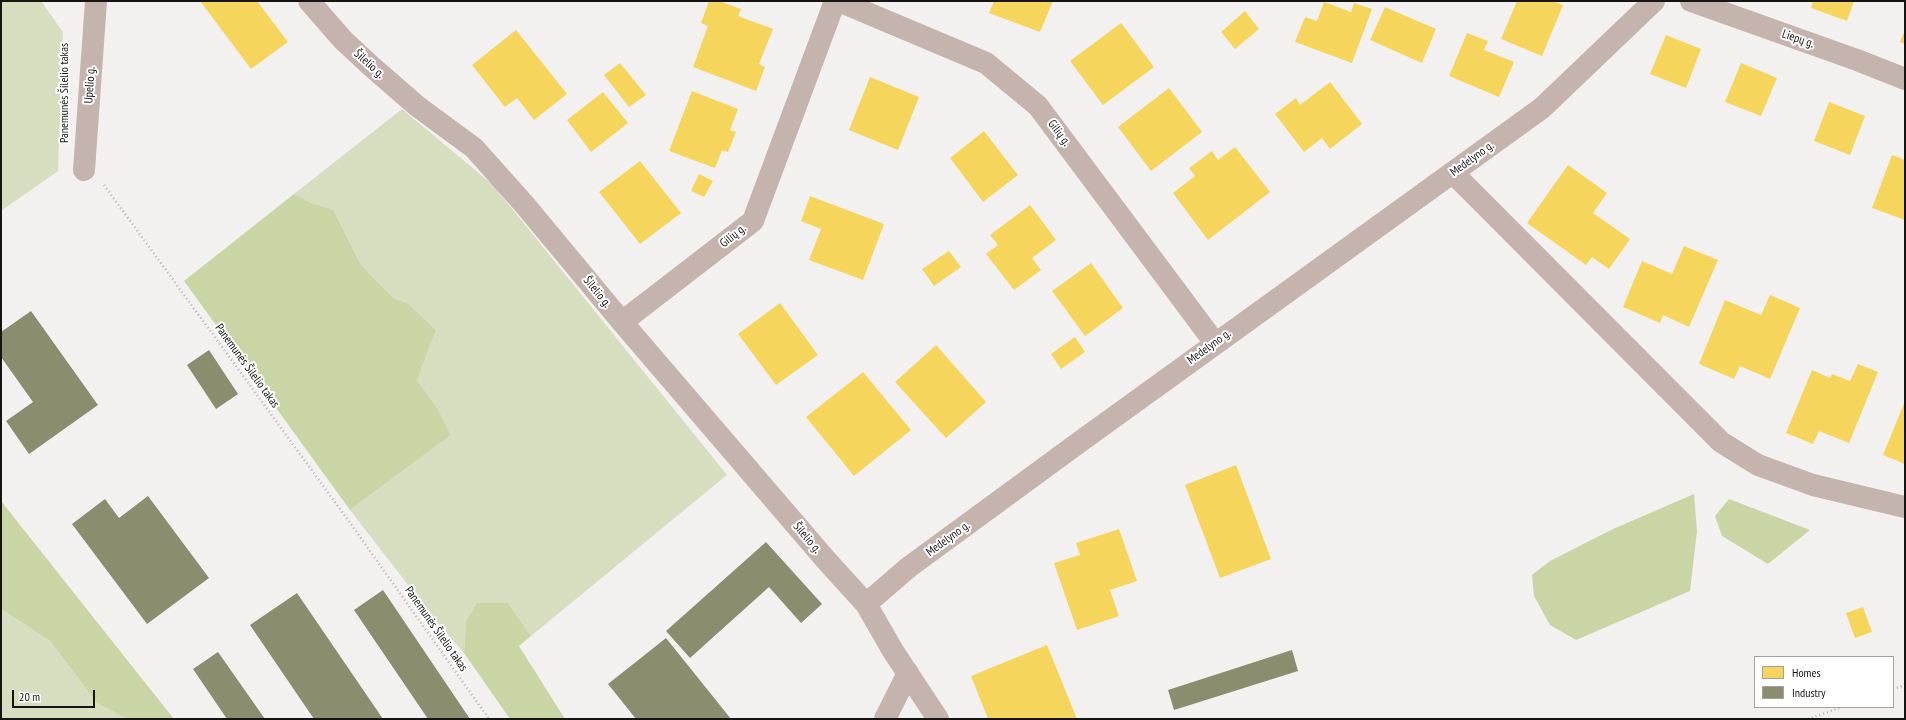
<!DOCTYPE html>
<html>
<head>
<meta charset="utf-8">
<style>
  body { margin:0 }
  #map { position:relative; width:1906px; height:720px; overflow:hidden; background:#f3f1ef; font-family:"PT Sans Narrow",sans-serif }
  canvas { display:block }
  .frame { position:absolute; inset:0; border:2px solid #161514; pointer-events:none }
  .legend { position:absolute; left:1754px; top:656px; width:140px; height:52px; box-sizing:border-box; background:#fff; border:1px solid #a2a1a1; margin:0; padding:5px 7px; list-style:none; font-size:12px; color:#161514 }
  .legend li { display:flex; align-items:center; gap:8px; height:20px }
  .legend b { width:20px; border:1px solid #a2a1a1 }
  .scale { position:absolute; left:12px; top:690px; width:83px; height:18px; box-sizing:border-box; border:2px solid #161514; border-top:0; padding-left:5px; font-size:12px; line-height:14px; white-space:nowrap; color:#161514; -webkit-text-stroke:3px #fff; paint-order:stroke }
</style>
</head>
<body>
<div id="map">
<canvas width="1906" height="720"></canvas>
<div class="frame"></div>
<ul class="legend">
<li><b style="height:11px;background:#f6d55c"></b>Homes</li>
<li><b style="height:11px;background:#8c8c6e"></b>Industry</li>
</ul>
<div class="scale">20 m</div>
</div>
<script>
const context = document.querySelector('canvas').getContext('2d');
context.lineJoin = 'round';
function fillPath(path, color) {
  context.fillStyle = color;
  context.fill(path, 'evenodd');
}
function poly(rows) {
  const path = new Path2D();
  for (const r of rows) {
    path.moveTo(r[0], r[1]);
    for (let i = 2; i < r.length; i += 2) path.lineTo(r[i], r[i + 1]);
  }
  return path;
}
function stroke(path, color, width, dash) {
  context.strokeStyle = color;
  context.lineWidth = width;
  context.lineCap = dash ? 'butt' : 'round';
  context.setLineDash(dash || []);
  context.stroke(path);
}
function write(font, color, halo, rows, align = 'center') {
  context.font = font + ' "PT Sans Narrow",sans-serif';
  context.lineWidth = 4;
  context.setLineDash([]);
  context.textBaseline = 'middle';
  context.strokeStyle = halo;
  context.fillStyle = color;
  for (const [text, x, y, turn = 0] of rows) {
    context.save();
    context.translate(x, y);
    context.rotate((+turn || 0) * Math.PI / 180);
    context.textAlign = isNaN(turn) ? turn : align;
    if (halo) context.strokeText(text, 0, 0);
    context.fillText(text, 0, 0);
    context.restore();
  }
}
const green = poly([
  [1,1,41,1,63,32,58,171,1,211],
  [402,109,493,185,727,475,531,636,508,603,466,622,464,653,436,621,350,510,451,435,438,409,417,380,436,330,409,304,394,298,361,265,333,209,313,204,294,194],
  [1,609,50,641,97,703,127,719,1,719]
]);
const forest = poly([
  [294,194,313,204,333,209,361,265,394,298,409,304,436,330,417,380,438,409,451,435,350,510,184,281],
  [1694,494,1697,531,1690,591,1576,640,1550,625,1534,596,1532,575,1550,561,1613,529],
  [1729,499,1810,530,1768,564,1722,536,1715,516],
  [1,501,143,680,174,719,127,719,97,703,50,641,1,609],
  [477,603,508,603,531,636,519,646,565,719,510,719,464,653,466,622]
]);
const homes = poly([
  [200,1,257,1,288,42,251,69],
  [709,1,719,1,741,9,738,16,773,29,759,64,765,67,756,91,693,67,708,26,701,23],
  [994,1,1053,1,1040,32,989,13],
  [1517,1,1553,1,1563,5,1542,56,1501,39],
  [1813,1,1854,1,1847,21,1811,8],
  [1324,2,1351,12,1354,3,1372,9,1352,63,1295,42,1305,17,1317,21],
  [1385,7,1436,29,1422,63,1370,40],
  [1245,11,1259,29,1235,49,1221,32],
  [1121,23,1154,67,1103,105,1070,61],
  [516,30,567,94,534,120,517,98,505,107,472,65],
  [1905,30,1905,44,1900,42],
  [1467,33,1488,41,1484,50,1514,62,1499,97,1449,76],
  [1666,35,1701,49,1686,88,1650,74],
  [620,63,646,95,629,107,604,75],
  [1741,63,1777,78,1761,116,1725,102],
  [870,77,919,97,898,150,849,130],
  [1330,82,1362,124,1330,149,1322,138,1304,152,1275,114,1296,98,1300,105],
  [1169,88,1202,132,1151,171,1118,127],
  [692,91,738,109,730,130,736,132,728,152,722,150,715,168,669,151],
  [603,92,628,123,591,152,567,120],
  [1829,102,1865,116,1850,155,1814,141],
  [984,131,1018,175,983,202,950,158],
  [1235,147,1270,192,1208,240,1173,193,1195,176,1189,168,1212,151,1218,160],
  [1892,155,1905,160,1905,220,1872,208],
  [640,161,681,213,640,244,599,192],
  [1568,165,1607,193,1593,213,1630,239,1609,269,1592,257,1586,265,1527,223],
  [699,174,713,181,704,197,691,191],
  [810,196,884,224,863,280,809,260,821,229,801,221],
  [1030,205,1056,240,1032,258,1041,270,1014,290,986,254,998,245,990,235],
  [1684,246,1718,260,1689,327,1663,315,1660,323,1623,307,1642,261,1672,274],
  [949,251,961,267,934,286,922,269],
  [1091,263,1123,308,1085,336,1052,291],
  [1770,295,1800,308,1770,379,1740,366,1734,379,1699,364,1725,300,1761,315],
  [780,303,818,355,776,385,738,334],
  [1075,337,1085,352,1061,369,1051,354],
  [936,345,986,402,946,438,895,382],
  [1858,364,1878,372,1849,443,1819,431,1813,444,1786,433,1812,370,1830,378,1832,374,1850,381],
  [863,372,911,430,854,476,806,417],
  [1905,401,1905,464,1883,455],
  [1236,465,1271,559,1220,578,1185,485],
  [1119,529,1137,581,1110,590,1119,616,1077,630,1054,563,1080,555,1076,543],
  [1863,607,1872,632,1855,638,1846,613],
  [1047,645,1077,719,988,719,971,676]
]);
const industry = poly([
  [31,311,98,405,29,454,6,421,33,402,1,357,1,332],
  [209,350,238,394,216,409,187,365],
  [148,496,209,578,147,624,72,524,105,499,119,518],
  [766,542,822,604,801,623,769,587,690,658,666,631],
  [383,590,470,719,428,719,354,610],
  [297,593,383,719,314,719,250,625],
  [666,638,731,719,636,719,608,684],
  [1292,650,1298,671,1174,710,1168,690],
  [218,652,265,719,227,719,193,669]
]);
const path = poly([
  [104,185,348,520,489,719],
  [1893,689,1905,685],
  [1808,719,1842,707]
]);
const street = poly([
  [309,1,343,40,371,66,417,106,474,148,524,204,622,322,826,560,866,604,893,651,938,719],
  [839,1,986,63,1038,106,1215,343],
  [1691,1,1857,60,1905,79],
  [84,170,96,1],
  [1453,173,1721,442,1758,465,1813,485,1905,507],
  [622,322,753,221,835,1],
  [866,604,909,567,1081,441,1542,108,1654,1],
  [885,719,908,673]
]);
const streetNames = [
  ["Liepų g.",1798,39,19],
  ["Šilelio g.",369,64,42],
  ["Upelio g.",90,85,-86],
  ["Panemunės Šilelio takas",65,93,-90],
  ["Gilių g.",1059,133,53],
  ["Medelyno g.",1472,159,-36],
  ["Gilių g.",733,236,-38],
  ["Šilelio g.",597,292,51],
  ["Medelyno g.",1209,347,-36],
  ["Panemunės Šilelio takas",247,366,54],
  ["Šilelio g.",807,538,50],
  ["Medelyno g.",948,539,-36],
  ["Panemunės Šilelio takas",436,629,55]
];
fillPath(green, '#d6debf');
fillPath(forest, '#c9d5a5');
fillPath(homes, '#f6d55c');
fillPath(industry, '#8c8c6e');
stroke(path, '#b9aeab', 2.5, [1, 3]);
stroke(street, '#c5b3ae', 22);
write('12px', '#161514', '#fff', streetNames);
</script>
</body>
</html>
